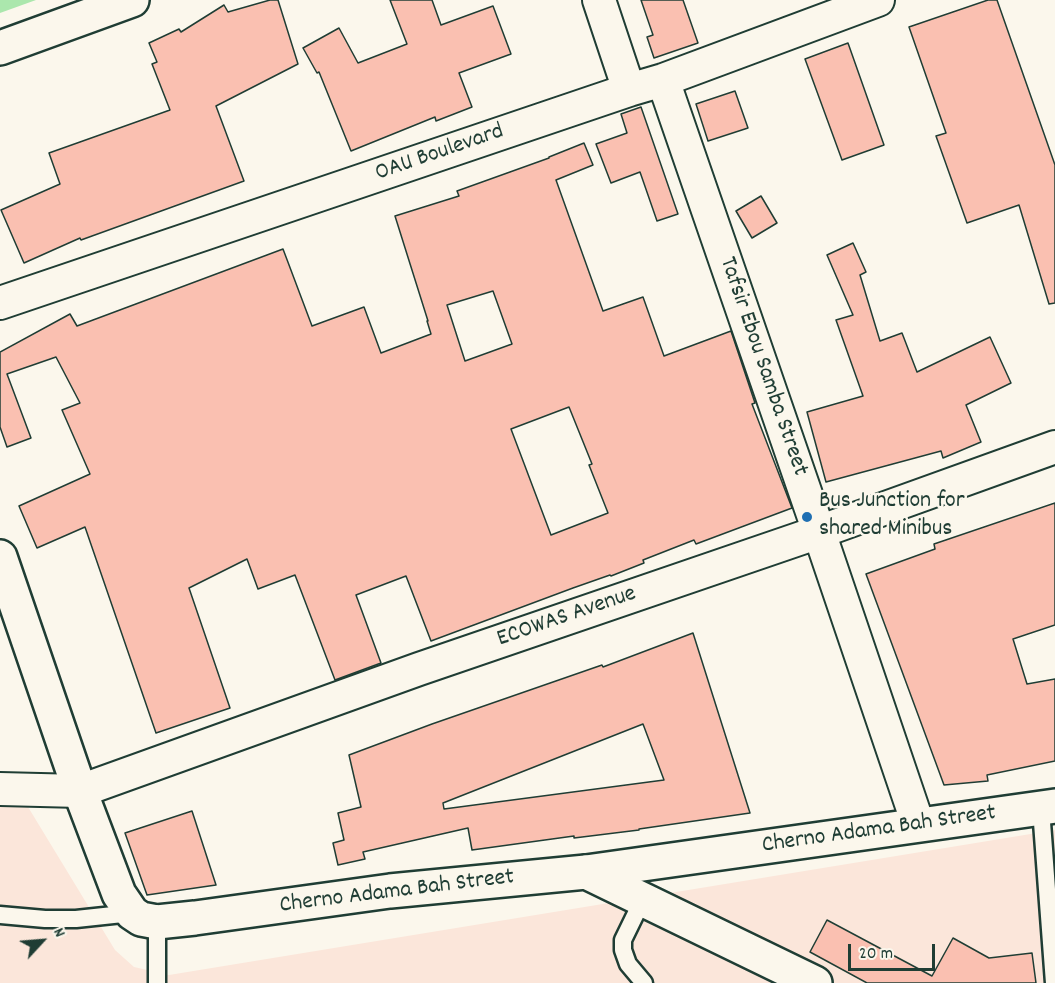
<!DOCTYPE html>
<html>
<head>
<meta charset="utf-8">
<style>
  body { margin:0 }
  #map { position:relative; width:1055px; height:983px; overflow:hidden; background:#fbf7ec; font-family:Dekko,sans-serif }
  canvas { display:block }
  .north { position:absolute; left:12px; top:911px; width:60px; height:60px; -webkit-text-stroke:4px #fbf7ec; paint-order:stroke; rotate:64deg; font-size:16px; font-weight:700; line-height:24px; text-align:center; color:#1f3d34 }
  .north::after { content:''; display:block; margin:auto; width:21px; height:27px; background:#1f3d34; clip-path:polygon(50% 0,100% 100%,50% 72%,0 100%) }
  .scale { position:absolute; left:848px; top:944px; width:87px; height:27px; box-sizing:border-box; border:3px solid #1f3d34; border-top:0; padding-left:8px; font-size:18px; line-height:21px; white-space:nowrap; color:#1f3d34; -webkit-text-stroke:4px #fbf7ec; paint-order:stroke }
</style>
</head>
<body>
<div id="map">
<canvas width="1055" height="983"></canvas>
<div class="north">N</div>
<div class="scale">20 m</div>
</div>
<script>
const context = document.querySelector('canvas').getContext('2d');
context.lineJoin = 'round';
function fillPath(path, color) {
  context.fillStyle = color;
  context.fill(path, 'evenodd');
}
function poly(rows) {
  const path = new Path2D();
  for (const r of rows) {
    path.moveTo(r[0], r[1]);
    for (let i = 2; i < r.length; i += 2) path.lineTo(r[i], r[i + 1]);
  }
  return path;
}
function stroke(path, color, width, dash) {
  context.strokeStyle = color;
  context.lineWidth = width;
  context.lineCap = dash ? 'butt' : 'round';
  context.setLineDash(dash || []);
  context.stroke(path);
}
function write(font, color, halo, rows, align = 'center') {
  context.font = font + ' Dekko,sans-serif';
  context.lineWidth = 5;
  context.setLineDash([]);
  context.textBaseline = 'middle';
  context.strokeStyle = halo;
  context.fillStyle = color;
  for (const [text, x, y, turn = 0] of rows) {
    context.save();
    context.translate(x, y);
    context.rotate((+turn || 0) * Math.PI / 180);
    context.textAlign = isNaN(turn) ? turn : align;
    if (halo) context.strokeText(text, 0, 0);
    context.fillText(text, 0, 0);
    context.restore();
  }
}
const built = poly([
  [0,801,25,802,115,950,134,967,169,975,1055,830,1055,983,0,983]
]);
const green = poly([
  [0,0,36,0,0,13]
]);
const building = poly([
  [270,0,278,0,298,64,216,106,244,181,81,240,80,238,24,263,1,210,60,184,49,153,170,110,152,64,157,62,149,43,179,29,181,32,224,5,228,12,270,0],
  [390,0,432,0,441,25,493,6,511,54,459,73,472,107,436,121,435,117,351,151,319,72,317,73,303,48,339,28,358,63,407,44,390,0],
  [641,0,683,0,698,43,654,58,647,37,653,35,641,0],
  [988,0,997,0,1055,165,1055,303,1049,304,1019,205,967,223,936,136,946,133,909,27,988,0],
  [848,43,884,145,842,160,805,59,848,43],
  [735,91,748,128,708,141,696,104,735,91],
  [641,107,678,214,657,221,640,172,611,183,596,144,627,133,621,114,641,107],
  [584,143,593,165,556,180,603,311,643,297,664,356,731,331,755,403,752,404,792,508,696,544,694,540,643,560,644,563,611,576,610,575,573,588,431,641,406,576,356,595,381,663,335,680,295,575,258,589,247,559,189,588,230,708,156,733,85,527,37,548,19,506,90,474,62,410,80,403,56,357,7,374,31,438,7,447,0,427,0,352,70,314,77,326,283,249,312,326,364,307,381,353,431,334,427,321,428,321,395,216,459,196,457,191,549,158,549,157,584,143],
  [493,291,512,344,465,361,447,305,493,291],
  [569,407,592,464,589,465,608,513,551,535,511,429,569,407],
  [761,196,777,223,752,238,736,211,761,196],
  [853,243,866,272,860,275,880,341,902,333,917,372,990,337,1011,383,966,405,981,442,943,458,941,451,826,482,807,412,863,396,836,320,853,315,827,255,853,243],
  [1055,503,1055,625,1013,639,1027,684,1055,679,1055,761,987,775,988,781,944,785,866,574,935,549,934,544,1055,503],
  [693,633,750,813,639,829,639,830,574,838,574,836,472,850,468,828,363,852,365,859,338,865,333,843,344,840,338,813,361,807,349,755,432,724,602,665,603,667,693,633],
  [643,724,664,780,444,809,443,803,643,724],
  [192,811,216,885,147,895,125,833,192,811],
  [827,920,932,976,953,938,989,958,1032,953,1036,983,867,983,810,952,827,920]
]);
const service = poly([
  [1041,809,1054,983],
  [643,899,623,940,623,950,628,964,644,983],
  [0,915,45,919,76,919,132,913],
  [157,922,157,983]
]);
const minor = poly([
  [599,0,629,90],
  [663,80,819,532,918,824],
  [0,303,629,90,663,80,878,0],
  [0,789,80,791,419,669,819,532,1055,447]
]);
const tertiary = poly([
  [586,872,1055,806]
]);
const trunk = poly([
  [0,48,132,0],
  [0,557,80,791,119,894,132,913,141,919,157,922,195,918,390,891,586,872,815,983]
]);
const markers = [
  [807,517,6,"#1f6fb2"]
];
const streetNames = [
  ["OAU Boulevard",440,154,-19],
  ["Tafsir Ebou Samba Street",762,367,71],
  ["ECOWAS Avenue",567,618,-19],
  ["Cherno Adama Bah Street",879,831,-8],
  ["Cherno Adama Bah Street",397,893,-7]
];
const poiNames = [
  ["Bus Junction for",819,503],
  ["shared Minibus",819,531]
];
fillPath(built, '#fbe6da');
fillPath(green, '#abe7ad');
fillPath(building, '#fac0b1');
stroke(building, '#1f3d34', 1.5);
stroke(service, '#1f3d34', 21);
stroke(minor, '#1f3d34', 36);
stroke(tertiary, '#1f3d34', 38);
stroke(trunk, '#1f3d34', 38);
stroke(service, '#fbf7ec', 16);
stroke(minor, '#fbf7ec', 32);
stroke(tertiary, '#fbf7ec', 33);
stroke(trunk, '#fbf7ec', 33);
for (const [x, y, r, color] of markers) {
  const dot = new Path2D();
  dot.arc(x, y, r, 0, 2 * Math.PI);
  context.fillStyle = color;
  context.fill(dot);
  stroke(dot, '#fbf7ec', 2);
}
write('24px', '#1f3d34', '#fbf7ec', streetNames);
write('24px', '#1f3d34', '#fbf7ec', poiNames, 'left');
</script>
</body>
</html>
